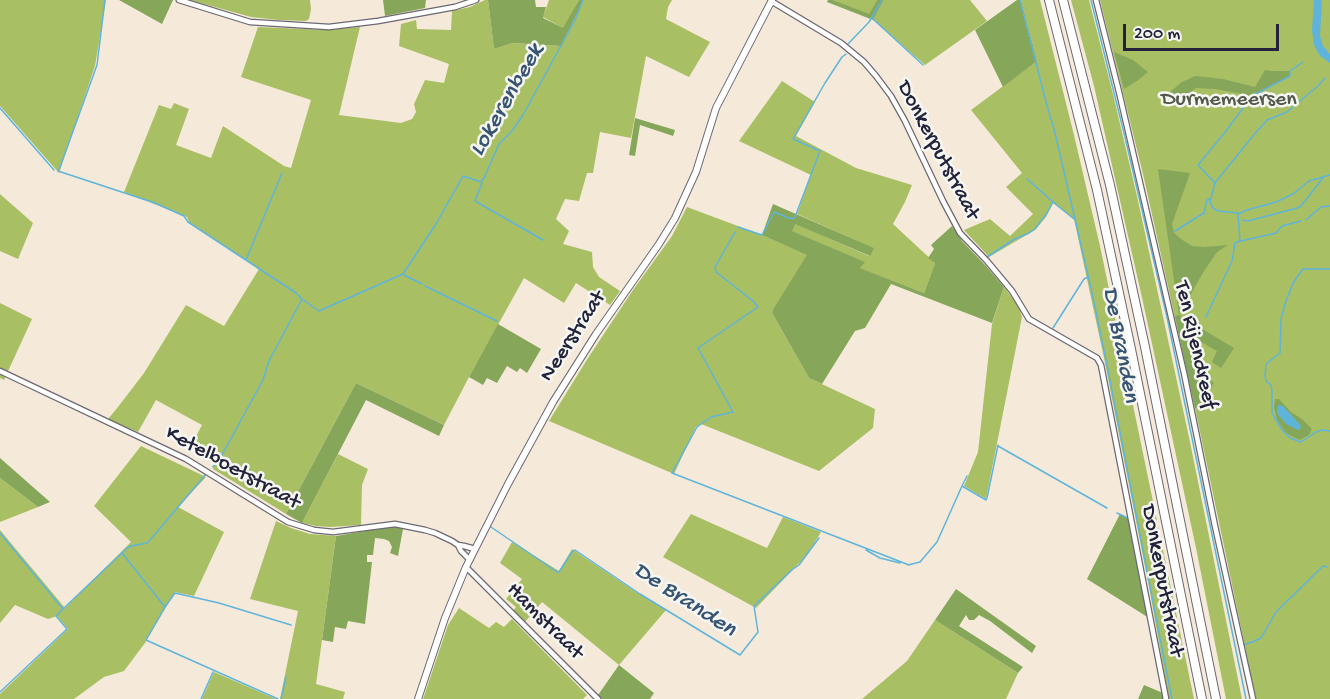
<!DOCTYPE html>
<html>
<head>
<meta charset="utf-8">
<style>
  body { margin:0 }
  #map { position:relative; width:1330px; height:699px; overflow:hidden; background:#f5eada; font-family:"Gochi Hand",sans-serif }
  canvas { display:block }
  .scale { position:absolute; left:1123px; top:24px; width:156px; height:27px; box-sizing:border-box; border:3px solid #22223b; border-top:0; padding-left:8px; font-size:18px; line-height:21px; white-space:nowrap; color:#22223b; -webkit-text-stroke:4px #f6f6f2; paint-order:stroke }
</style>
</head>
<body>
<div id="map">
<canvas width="1330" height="699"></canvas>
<div class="scale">200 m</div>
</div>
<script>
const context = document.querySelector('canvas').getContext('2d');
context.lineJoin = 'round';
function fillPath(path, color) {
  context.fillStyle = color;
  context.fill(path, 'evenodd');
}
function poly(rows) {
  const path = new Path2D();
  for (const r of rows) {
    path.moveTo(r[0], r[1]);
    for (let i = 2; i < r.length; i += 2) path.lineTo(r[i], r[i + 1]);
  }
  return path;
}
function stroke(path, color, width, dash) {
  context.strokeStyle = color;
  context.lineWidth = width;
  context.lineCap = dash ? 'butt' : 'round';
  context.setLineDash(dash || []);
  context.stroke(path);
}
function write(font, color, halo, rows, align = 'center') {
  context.font = font + ' "Gochi Hand",sans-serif';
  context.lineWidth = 5;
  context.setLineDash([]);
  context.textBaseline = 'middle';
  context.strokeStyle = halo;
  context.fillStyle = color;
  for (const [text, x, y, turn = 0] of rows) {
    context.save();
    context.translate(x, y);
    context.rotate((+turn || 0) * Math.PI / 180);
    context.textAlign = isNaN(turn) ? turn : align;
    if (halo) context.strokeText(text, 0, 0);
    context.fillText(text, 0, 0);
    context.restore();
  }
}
const green = poly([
  [0,0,106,0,95,66,59,173,0,106],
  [190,0,310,0,311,9,309,19,306,21,279,20,251,17],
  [485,0,488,0,494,49,513,43,561,46,584,0,672,0,668,7,666,19,710,42,689,77,646,56,631,138,600,132,593,173,587,173,579,201,565,199,556,219,569,231,563,244,592,252,593,267,599,277,620,291,610,305,576,283,564,303,524,278,469,377,444,425,356,383,286,514,213,469,216,462,190,448,202,425,156,400,138,432,108,419,118,407,144,373,186,305,224,326,259,269,189,222,187,217,124,192,159,105,171,109,174,103,189,109,176,145,211,158,223,126,284,166,291,168,311,100,241,77,258,27,327,30,360,27,339,115,401,123,412,119,416,112,414,104,425,80,444,83,449,64,399,46,401,24,416,20,417,29,451,30,452,11,470,7],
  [549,0,579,0,564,29,543,17],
  [833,0,877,0,869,15],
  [884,0,970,0,987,21,925,65,873,20],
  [1021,0,1040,0,1074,135,1100,246,1194,699,1169,699,1149,587,1104,358,1074,219,1053,203,1046,217,1035,230,989,257,964,230,990,219,1010,236,1033,214,1006,187,1022,173,971,110,1037,61],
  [1071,0,1089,0,1113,94,1137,196,1190,442,1242,699,1226,699,1196,548,1143,302,1094,86],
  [1100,0,1330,0,1330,699,1256,699,1195,408,1143,174],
  [782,81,815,102,796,136,856,168,912,185,905,202,893,224,935,263,924,293,859,268,864,262,791,231,794,223,869,256,873,248,797,214,811,175,739,141],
  [0,194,33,223,18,259,0,251],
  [687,207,762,235,808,255,773,309,772,313,809,378,875,409,873,428,819,471,701,424,696,427,674,474,549,421,588,358,633,290,672,236],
  [1004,287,1019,307,1022,317,986,499,964,486,978,452,992,324],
  [0,303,32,319,4,380,0,378],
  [141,446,206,477,178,507,224,532,194,596,175,592,145,643,124,671,104,677,74,699,0,699,0,694,68,629,57,616,48,619,15,605,0,623,0,530,65,608,131,542,94,506],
  [338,454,368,469,362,485,361,525,330,527,316,526,302,523],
  [0,478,38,507,0,522],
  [691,514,767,548,783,517,821,532,808,554,756,608,663,557],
  [276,521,291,528,310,534,336,536,316,684,345,692,343,699,280,699,298,611,250,599],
  [512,542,559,571,572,549,639,594,666,610,619,665,542,602,525,622,513,611,516,607,506,599,522,579,500,563],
  [459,608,489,628,496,622,504,627,512,619,587,695,583,699,423,699,448,625],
  [935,620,1018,673,1006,699,862,699,907,661],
  [214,672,276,699,202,699]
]);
const forest = poly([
  [119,0,173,0,162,24],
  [383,0,426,0,425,8,385,16],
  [488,0,535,0,536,7,546,7,543,18,563,28,579,0,584,0,561,46,513,43,494,49],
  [828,0,833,0,869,14,877,0,884,0,873,20,827,2],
  [1017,0,1021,0,1037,61,1003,87,975,30],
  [1114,52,1133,60,1148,72,1137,81,1124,89],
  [1265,70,1271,71,1290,71,1290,76,1252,96,1215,89,1196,88,1180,101,1173,98,1170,92,1182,82,1195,76,1223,79,1255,87],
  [635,118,675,130,673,136,640,125,635,156,629,155],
  [1158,169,1190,173,1172,224,1174,233,1181,239,1192,246,1204,247,1228,245,1217,252,1204,271,1179,315,1234,348,1221,368,1212,362,1217,351,1187,334,1198,364,1195,369,1214,383,1199,407,1195,408,1175,316,1179,315],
  [773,204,874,248,870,256,795,224,792,231,865,262,860,268,924,293,935,263,928,258,934,249,931,245,952,226,962,241,986,266,1004,287,992,323,891,284,865,328,855,331,822,384,809,378,772,313,773,309,807,255,762,235],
  [498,324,541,349,527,373,520,368,517,372,507,366,497,383,487,378,483,385,469,377],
  [356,383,444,425,439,436,366,400,302,523,286,514],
  [1275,399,1279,399,1291,412,1302,419,1312,429,1309,435,1300,440,1291,436,1285,432,1277,420,1274,408],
  [0,458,50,502,38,507,0,478],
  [1120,514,1130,520,1149,618,1087,579],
  [395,526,403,529,398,556,390,553,392,547,389,541,384,539,375,538,373,555,367,555,367,562,372,562,365,624,348,621,346,629,335,627,333,642,322,640,336,536],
  [956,589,1036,646,1032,653,990,621,979,615,974,620,969,620,966,615,959,626,1023,667,1018,673,935,620],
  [619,665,654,693,650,699,602,699,598,695],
  [1144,685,1163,693,1165,699,1138,699]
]);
const water = poly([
  [1314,0,1322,0,1320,36,1323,46,1330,54,1330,63,1320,56,1314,45,1312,30],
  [1278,405,1283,406,1301,426,1300,429,1298,430,1286,424,1277,413]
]);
const stream = poly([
  [1020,0,1046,102,1055,133,1091,288,1105,355,1172,699],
  [1091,0,1124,133,1167,317,1246,699],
  [872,18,923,65],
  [848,44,869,22,882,0],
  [0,108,54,170],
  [59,170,97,65,105,0],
  [58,171,155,203,184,216,188,222,296,293,302,299],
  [1027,179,1053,202],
  [482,183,475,201,543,240],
  [1215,183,1252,137,1267,120,1287,112,1319,85,1325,78],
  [1238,214,1247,210,1276,202,1293,194,1309,181,1330,175],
  [1243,220,1248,221,1297,208,1301,206,1323,178],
  [1306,220,1321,207,1330,206],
  [738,227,762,235,774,212,789,218,793,219,795,217,820,151,793,139,825,83,842,57,846,54],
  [1175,231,1204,213,1207,200,1210,199],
  [735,232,715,267,716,272,753,301,758,307,698,348,733,412,711,417,697,427,672,473,909,565],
  [1241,241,1276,233,1282,226,1301,221],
  [987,257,1013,240,1029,233,1035,229,1047,213,1053,202,1074,219],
  [246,260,282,173],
  [1330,269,1303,269,1293,283,1285,304,1281,319,1280,353,1266,364,1265,376,1266,381,1271,385,1272,391,1272,413,1282,430,1290,438,1301,442,1316,432,1322,430,1330,431],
  [404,275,422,284],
  [425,286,497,321],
  [1206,317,1232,261,1235,243,1240,241,1238,213,1218,211,1213,208,1210,202,1215,183,1198,165,1226,131,1252,96,1290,76,1290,71,1303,62],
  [1053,328,1084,279,1088,277],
  [213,467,223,453,263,380,269,361,302,299,319,311,403,274,436,224,463,176,481,182,484,178,499,144,512,131,523,115,574,22,583,0],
  [962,486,967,476],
  [1117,513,1130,519],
  [491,527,557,572,559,572,572,552,575,550,640,594,740,655,758,632,754,606,793,569,799,565,819,538],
  [0,533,63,609,127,548,131,546,147,543,151,539,206,474],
  [866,550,880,558,900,563],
  [122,553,165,607,146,640,278,699],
  [908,565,920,562,937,542,962,486,986,500,987,498,998,445,998,446,1107,508],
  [165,607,175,593,219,603,291,625],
  [1243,645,1252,642,1261,638,1276,612,1321,568,1324,566,1327,567],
  [0,692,67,629,56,616,63,609],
  [201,699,213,672],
  [281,699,286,677]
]);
const street = poly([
  [179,0,250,22,329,27,378,21,455,7,476,0],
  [1096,0,1119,92,1184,373,1215,526,1253,699],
  [771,1,841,43,864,62,876,76,891,96,905,121,943,201,960,233,987,261,1012,291,1029,319,1097,358,1101,365,1166,699],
  [0,371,186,459,288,522,314,530,333,532,395,524,425,530,435,533,452,541,458,545,461,551,470,560],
  [458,545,464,546,475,549],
  [466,567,598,699]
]);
const secondary = poly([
  [418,699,445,618,466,567,508,484,553,402,596,334,659,244,675,218,696,172,716,108,772,0]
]);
const highway = poly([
  [1049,0,1097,190,1131,349,1202,699],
  [1063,0,1110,185,1145,347,1216,699]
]);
const parkNames = [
  ["Durmemeersen",1229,101]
];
const streetNames = [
  ["Donkerputstraat",937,151,62],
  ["Neerstraat",574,337,-57],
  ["Ten Rijendreef",1194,345,77],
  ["Ketelboetstraat",232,469,29],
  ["Donkerputstraat",1161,581,79],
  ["Hamstraat",544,622,45]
];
const waterNames = [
  ["Lokerenbeek",508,101,-60],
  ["De Branden",1119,345,79],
  ["De Branden",684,601,33]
];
fillPath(green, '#a9bf64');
fillPath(forest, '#86a65a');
fillPath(water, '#5fb4db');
stroke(stream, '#5fb4db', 1.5);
stroke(street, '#6c6873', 7);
stroke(secondary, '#6c6873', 8);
stroke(highway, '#6c6873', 10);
stroke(street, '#fff', 4.5);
stroke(secondary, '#fff', 6);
stroke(highway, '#fff', 8);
write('22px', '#515949', '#f6f6f2', parkNames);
write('22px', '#22223b', '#f6f6f2', streetNames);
write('italic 24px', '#375573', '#f6f6f2', waterNames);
</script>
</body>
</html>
